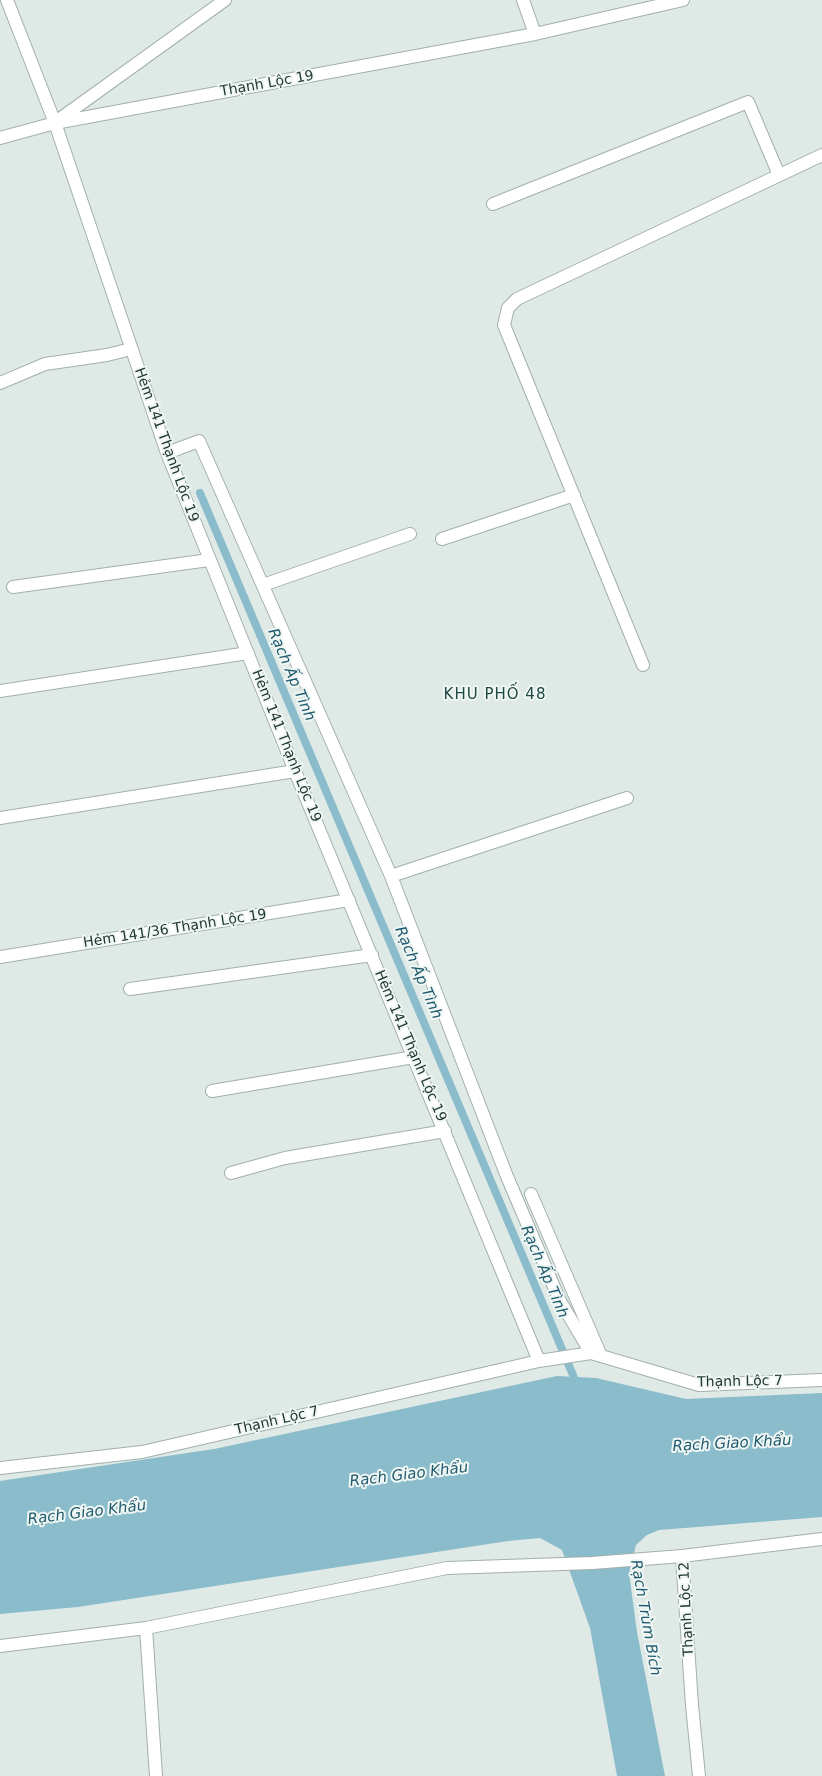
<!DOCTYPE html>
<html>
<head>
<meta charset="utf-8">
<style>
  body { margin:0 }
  canvas { display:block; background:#dfe9e6 }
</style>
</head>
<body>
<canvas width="822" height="1776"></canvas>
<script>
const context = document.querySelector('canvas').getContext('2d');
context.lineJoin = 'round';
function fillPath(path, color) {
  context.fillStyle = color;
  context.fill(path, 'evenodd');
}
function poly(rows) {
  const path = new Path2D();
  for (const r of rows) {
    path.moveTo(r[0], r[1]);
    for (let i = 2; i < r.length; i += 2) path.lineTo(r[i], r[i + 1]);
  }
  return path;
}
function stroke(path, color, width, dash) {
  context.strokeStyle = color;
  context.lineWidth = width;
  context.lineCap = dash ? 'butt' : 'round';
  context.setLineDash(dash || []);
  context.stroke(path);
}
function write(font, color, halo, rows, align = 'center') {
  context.font = font + ' "DejaVu Sans",sans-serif';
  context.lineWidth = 4;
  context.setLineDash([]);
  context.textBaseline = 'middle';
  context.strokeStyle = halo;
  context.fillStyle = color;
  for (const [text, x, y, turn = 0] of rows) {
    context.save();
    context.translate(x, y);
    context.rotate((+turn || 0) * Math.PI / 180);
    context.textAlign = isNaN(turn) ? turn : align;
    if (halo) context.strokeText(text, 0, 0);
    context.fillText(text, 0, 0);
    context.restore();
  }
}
const water = poly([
  [557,1376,596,1378,686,1399,822,1393,822,1517,659,1530,647,1535,636,1545,629,1573,637,1632,665,1776,617,1776,590,1628,562,1550,540,1538,508,1541,78,1607,0,1614,0,1481,214,1449]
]);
const stream = poly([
  [200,493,578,1387]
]);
const minor = poly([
  [7,0,55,123,167,453,295,771,539,1361],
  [523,0,535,34],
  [57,121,225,0],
  [0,138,55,123,535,34,683,0],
  [493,204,748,102,779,175],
  [0,383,45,364,107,355,131,349],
  [167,453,199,441,391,876,506,1174,560,1301,591,1353],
  [442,539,574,495],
  [263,585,410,534],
  [13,587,209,560],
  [643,665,504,325,508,308,517,299,822,155],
  [0,691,248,653],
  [0,818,295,771],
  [391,876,627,798],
  [0,957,349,900],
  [130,989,372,955],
  [212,1091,414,1057],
  [231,1173,285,1158,445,1131],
  [531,1194,601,1356],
  [0,1468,142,1452,539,1361,591,1353,699,1385,822,1380],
  [146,1628,156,1776],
  [0,1646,146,1628,447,1568,592,1563,682,1556],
  [699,1776,692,1705,682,1556,822,1539]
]);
const streetNames = [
  ["Thạnh Lộc 19",267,84,-10],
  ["Hẻm 141 Thạnh Lộc 19",166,445,70],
  ["Hẻm 141 Thạnh Lộc 19",286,746,68],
  ["Hẻm 141/36 Thạnh Lộc 19",175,929,-9],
  ["Hẻm 141 Thạnh Lộc 19",410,1046,67],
  ["Thạnh Lộc 7",740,1382,-1],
  ["Thạnh Lộc 7",277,1421,-13],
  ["Thạnh Lộc 12",687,1609,-93]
];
const waterNames = [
  ["Rạch Ấp Tình",291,675,67],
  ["Rạch Ấp Tình",418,973,67],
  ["Rạch Ấp Tình",544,1272,67],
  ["Rạch Giao Khẩu",732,1444,-3],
  ["Rạch Giao Khẩu",409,1475,-7],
  ["Rạch Giao Khẩu",87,1513,-7],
  ["Rạch Trùm Bích",645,1618,80]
];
const neighbourhoodNames = [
  ["KHU PHỐ 48",495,695]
];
fillPath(water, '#8abccb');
stroke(stream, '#8abccb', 8);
stroke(minor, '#a2b0ad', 14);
stroke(minor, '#fff', 12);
write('14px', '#213834', '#eff6f3', streetNames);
write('italic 15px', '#205b6f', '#eff6f3', waterNames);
context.letterSpacing = '1px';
write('15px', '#1f4842', '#eff6f3', neighbourhoodNames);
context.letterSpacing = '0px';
</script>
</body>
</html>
